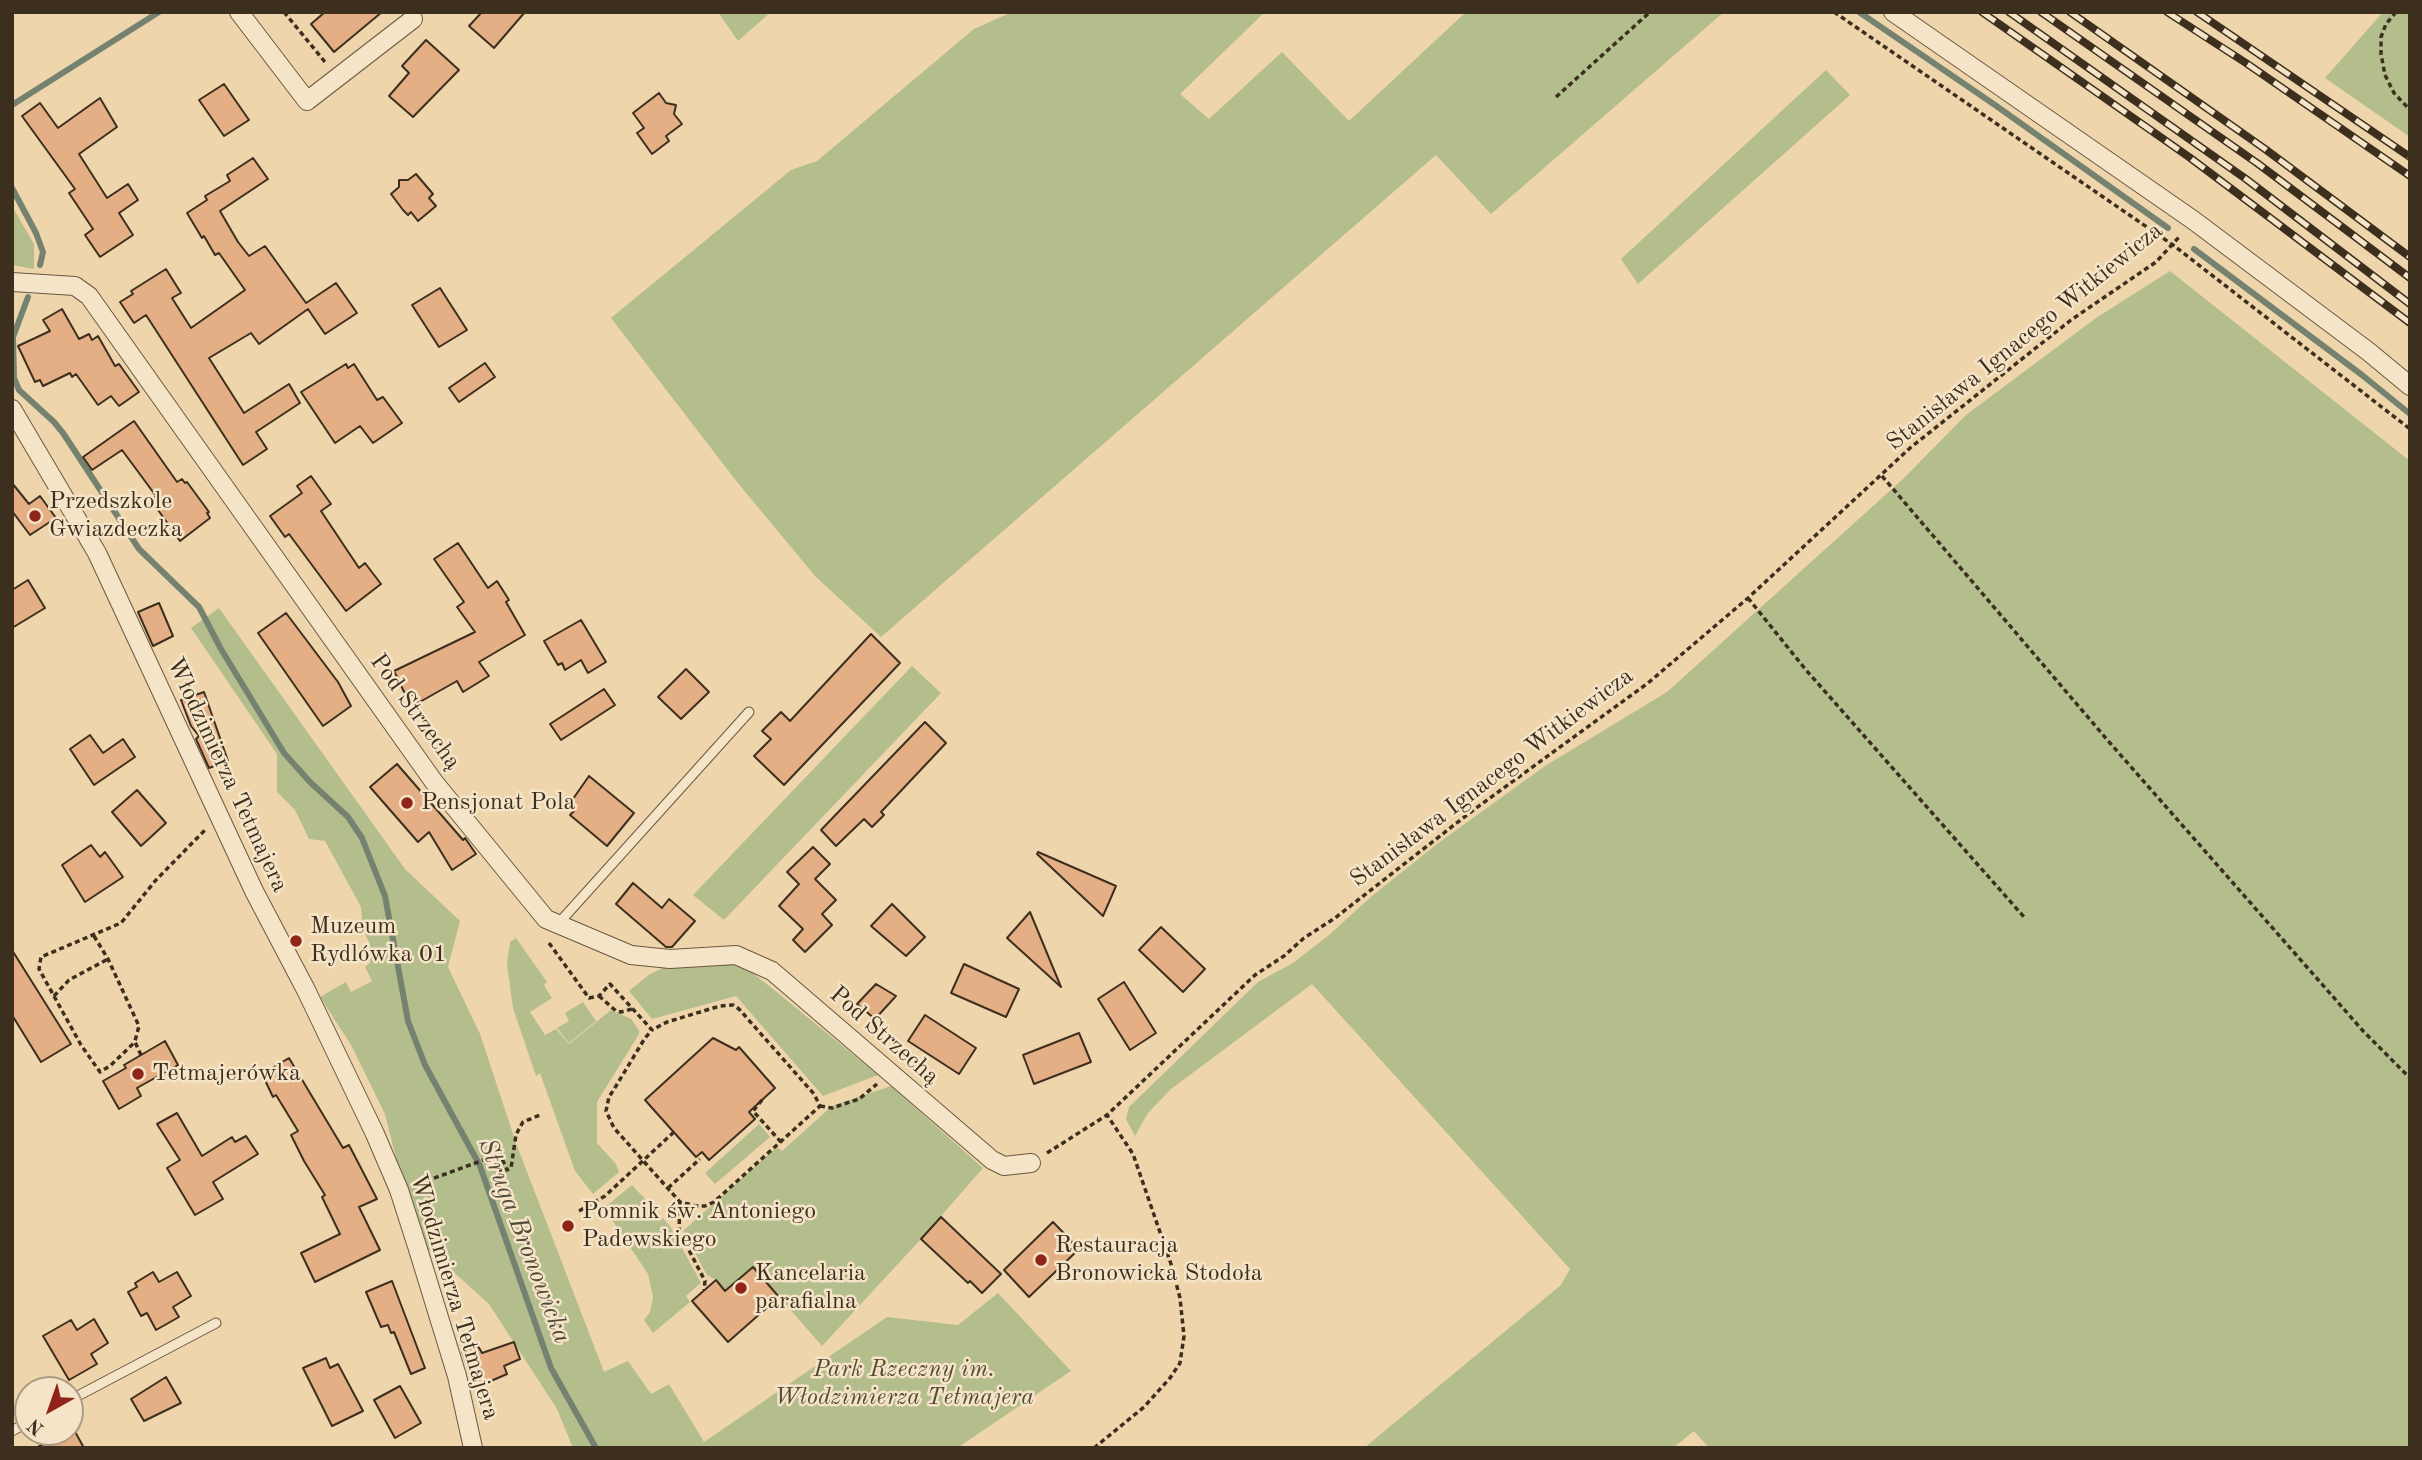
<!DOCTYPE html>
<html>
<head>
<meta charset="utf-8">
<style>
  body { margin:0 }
  #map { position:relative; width:2422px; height:1460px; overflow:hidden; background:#efd5ab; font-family:"Old Standard TT",serif }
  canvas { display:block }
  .frame { position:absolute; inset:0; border:14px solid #3d2f1e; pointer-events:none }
  .north { position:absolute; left:14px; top:1376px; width:70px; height:70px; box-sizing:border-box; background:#f5e4c8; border:2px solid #ab9c84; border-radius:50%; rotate:220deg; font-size:19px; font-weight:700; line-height:28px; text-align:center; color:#3d2f1e }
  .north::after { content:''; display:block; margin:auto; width:24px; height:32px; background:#8f2418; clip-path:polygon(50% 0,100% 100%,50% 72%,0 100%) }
</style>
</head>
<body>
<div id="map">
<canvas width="2422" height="1460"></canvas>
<div class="frame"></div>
<div class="north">N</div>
</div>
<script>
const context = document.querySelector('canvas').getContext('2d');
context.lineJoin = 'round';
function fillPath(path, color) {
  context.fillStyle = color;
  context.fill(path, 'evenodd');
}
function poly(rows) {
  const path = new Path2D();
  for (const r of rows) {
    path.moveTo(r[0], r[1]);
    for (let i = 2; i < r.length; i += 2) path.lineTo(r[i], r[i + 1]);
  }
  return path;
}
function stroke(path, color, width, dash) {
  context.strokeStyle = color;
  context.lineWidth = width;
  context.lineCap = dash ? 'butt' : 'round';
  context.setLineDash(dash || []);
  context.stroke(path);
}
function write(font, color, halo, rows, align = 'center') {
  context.font = font + ' "Old Standard TT",serif';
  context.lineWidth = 5;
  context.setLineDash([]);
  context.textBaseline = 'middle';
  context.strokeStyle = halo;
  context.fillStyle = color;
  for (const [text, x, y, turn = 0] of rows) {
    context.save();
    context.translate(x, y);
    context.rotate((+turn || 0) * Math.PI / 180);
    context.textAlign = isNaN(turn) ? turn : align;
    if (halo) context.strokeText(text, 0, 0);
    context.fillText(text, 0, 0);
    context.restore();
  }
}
const green = poly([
  [718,12,771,12,738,41],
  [1012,12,1265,12,1180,94,1209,119,1282,52,1349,121,1466,12,1724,12,1491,214,1436,155,881,637,815,576,737,482,611,318,791,170,817,161,974,29],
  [2383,12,2410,12,2410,137,2325,78],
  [1826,70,1850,95,1638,284,1621,259],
  [12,206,34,244,34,269,12,265],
  [2170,271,2410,461,2410,1448,1709,1448,1694,1431,1673,1448,1364,1448,1561,1285,1570,1269,1312,984,1171,1089,1148,1113,1135,1136,1126,1119,1129,1107,1258,982,1293,963,1329,935,1372,896,1437,844,1545,766,1667,692,1903,479,1966,415,2096,318],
  [219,608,405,869,460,921,448,967,480,1034,516,1143,604,1372,628,1361,651,1394,669,1384,704,1442,887,1317,958,1325,998,1293,1071,1371,957,1448,573,1448,557,1409,489,1304,428,1249,399,1170,385,1114,351,1045,320,997,346,982,351,992,372,981,365,967,370,963,370,944,363,930,361,907,325,841,309,839,295,810,277,792,277,754,191,628],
  [912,666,941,693,724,920,693,895],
  [516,938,547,982,544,985,546,989,552,998,530,1012,545,1035,556,1029,569,1044,611,1010,631,1019,639,1030,639,1034,597,1102,597,1143,616,1164,619,1172,593,1194,575,1171,540,1073,536,1076,513,1008,507,964,510,942],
  [738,962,773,989,878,1075,823,1096,736,996,652,1019,629,991,650,974,663,968,673,965],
  [583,1002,596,1021,569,1043,557,1028,569,1021,565,1013],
  [891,1086,983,1168,921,1239,822,1346,753,1267,725,1291,716,1280,707,1275,683,1231,777,1147,782,1151,832,1106],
  [759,1124,770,1137,715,1184,705,1173],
  [632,1185,670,1226,701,1283,686,1296,690,1302,653,1333,644,1320,650,1312,653,1297,648,1274,604,1208]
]);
const stream = poly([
  [1859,12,1995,105,2168,228],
  [12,105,159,12],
  [12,188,36,233,43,252,40,265],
  [2194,249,2362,375,2410,414],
  [28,297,13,337,14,378,19,390,54,422,63,433,139,549,199,607,221,649,284,753,310,782,348,817,362,838,385,896,408,1021,425,1065,480,1166,551,1368,596,1448]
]);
const building = poly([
  [325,12,382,12,334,52,311,24,325,12],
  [482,12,525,12,494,48,469,26,482,12],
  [426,40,459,70,413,117,389,96,409,73,402,66,426,40],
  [224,84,249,120,224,136,199,100,224,84],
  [659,93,666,103,676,105,674,114,682,124,666,136,669,141,652,154,637,133,644,128,633,113,659,93],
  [100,98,117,127,79,154,107,198,128,184,138,200,119,213,133,235,100,257,85,235,93,229,69,193,75,189,22,116,40,103,58,128,100,98],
  [253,158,268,179,220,211,238,242,249,256,265,246,306,303,336,283,357,313,325,334,308,309,259,344,251,333,209,358,244,413,289,384,300,403,256,432,267,449,243,465,146,315,134,323,120,302,133,294,131,291,166,269,181,293,172,298,191,328,245,290,219,253,215,255,204,236,202,238,187,213,207,200,205,196,230,181,227,175,253,158],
  [416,174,433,194,429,198,436,206,418,221,411,212,408,215,403,210,391,194,399,187,399,180,408,180,416,174],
  [440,288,467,330,439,347,412,305,440,288],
  [62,309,79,339,89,334,92,340,98,336,115,366,119,364,139,392,119,406,111,396,98,405,76,374,72,377,70,373,43,386,40,380,35,382,18,346,50,331,43,320,62,309],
  [485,363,495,377,459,402,449,388,485,363],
  [346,364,348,368,354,364,377,400,383,397,402,423,373,443,360,426,335,443,301,392,346,364],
  [134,421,177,482,182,479,185,483,187,482,209,512,207,513,210,518,180,541,151,500,156,496,122,450,92,470,83,457,134,421],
  [311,476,331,504,321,511,359,568,365,563,381,584,346,611,289,534,285,537,270,516,302,493,297,486,311,476],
  [12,483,29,504,40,496,56,518,30,535,12,511,12,483],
  [458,543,488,588,497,581,509,600,506,602,525,635,479,662,489,676,463,692,457,681,418,703,413,694,407,698,394,671,475,632,457,607,464,602,434,559,458,543],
  [28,580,45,608,12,628,12,590,28,580],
  [159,603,173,636,153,646,138,612,159,603],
  [286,613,338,682,351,706,323,726,258,633,286,613],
  [581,620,606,662,588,673,581,660,565,670,562,663,558,665,544,641,581,620],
  [871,634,900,663,784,785,754,756,771,739,762,731,781,712,790,721,871,634],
  [686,669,709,692,681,719,658,697,686,669],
  [604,689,615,705,561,740,550,724,604,689],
  [204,692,228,761,209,768,196,739,199,736,191,726,181,700,204,692],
  [925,722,946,743,881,812,884,815,872,827,864,819,836,846,821,830,925,722],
  [90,735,103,753,123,739,135,757,94,785,70,749,90,735],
  [397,764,463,840,465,838,476,854,452,870,429,832,418,842,370,787,397,764],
  [589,776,634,813,607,846,570,815,574,811,568,806,589,776],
  [137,790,166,823,141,846,112,812,137,790],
  [91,845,100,857,105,852,123,877,85,902,62,865,91,845],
  [813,847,830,864,815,879,836,900,822,914,832,925,805,952,793,940,803,929,779,906,799,884,787,872,813,847],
  [1038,852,1116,886,1103,916,1037,854,1038,852],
  [633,883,662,908,669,899,695,921,672,947,666,947,616,904,633,883],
  [892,904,925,937,906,956,871,926,892,904],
  [1030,912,1061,987,1007,938,1030,912],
  [1161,927,1205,969,1183,992,1139,950,1161,927],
  [12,950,71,1044,41,1062,12,1015,12,950],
  [964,964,1019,989,1006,1017,951,993,964,964],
  [1124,982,1156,1033,1130,1050,1098,999,1124,982],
  [876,984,896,996,875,1019,857,1004,876,984],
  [925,1015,976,1048,959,1074,908,1041,925,1015],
  [1079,1033,1091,1062,1034,1084,1023,1055,1079,1033],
  [713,1038,736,1050,739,1047,775,1088,749,1112,755,1119,709,1160,702,1152,696,1157,645,1100,713,1038],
  [165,1041,178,1065,137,1088,141,1096,119,1109,103,1081,126,1068,124,1065,165,1041],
  [289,1058,343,1148,349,1145,377,1199,359,1207,380,1250,315,1282,301,1253,340,1234,322,1197,325,1195,304,1161,291,1135,298,1131,276,1095,273,1097,262,1074,289,1058],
  [177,1113,202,1156,232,1137,235,1142,246,1136,258,1154,213,1182,223,1199,195,1215,167,1168,180,1160,157,1124,177,1113],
  [941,1217,1001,1274,982,1293,970,1281,968,1283,921,1239,941,1217],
  [1053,1222,1079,1249,1029,1297,1004,1270,1053,1222],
  [753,1267,779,1297,728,1342,692,1301,716,1280,725,1291,753,1267],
  [153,1272,159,1282,177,1272,191,1296,173,1307,179,1317,156,1330,147,1313,141,1316,128,1292,137,1287,135,1283,153,1272],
  [392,1281,425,1368,411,1374,394,1332,391,1333,388,1325,381,1327,366,1292,392,1281],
  [94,1319,108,1343,91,1354,97,1364,69,1380,43,1336,71,1320,77,1330,94,1319],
  [514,1342,520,1359,504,1366,507,1374,475,1388,462,1351,478,1346,482,1353,514,1342],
  [326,1358,330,1368,338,1364,363,1411,332,1426,303,1368,326,1358],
  [166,1377,181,1403,144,1421,131,1399,166,1377],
  [400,1386,421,1423,395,1438,374,1400,400,1386],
  [73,1428,84,1448,36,1448,65,1432,70,1432,73,1428]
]);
const path = poly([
  [284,12,325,62],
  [1834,12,2173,245,2410,429],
  [2396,12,2386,24,2381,37,2381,54,2385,75,2394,93,2410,110],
  [1556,97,1650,12],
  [1882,476,2110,743,2364,1032,2410,1078],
  [1748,598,1806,670,2024,917],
  [94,936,108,959,139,1026,135,1041],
  [549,943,589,998,599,996,610,984,652,1030,645,1038,616,1086,609,1097,606,1111,614,1128,680,1202,696,1206,705,1206,714,1202,820,1106,814,1094,739,1009,733,1005,720,1006,667,1022,652,1030],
  [54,996,69,980,108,959],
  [599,996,616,1011,621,1012,632,1009],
  [141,1055,135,1042,110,1066,100,1072,81,1045,39,969,41,957,121,923,156,880,205,830],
  [762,1100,753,1111,781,1142],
  [820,1106,832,1108,859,1099,877,1084],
  [1047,1153,1107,1115,1255,975,1284,956,1304,938,1335,918,1472,811,1648,683,1748,598,1910,448,2071,320,2156,262,2181,235],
  [418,1184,500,1154,507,1170,511,1168,516,1135,520,1127,523,1122,540,1115],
  [668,1188,700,1159],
  [680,1202,679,1231,705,1281,704,1290],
  [579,1211,605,1196,675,1131],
  [1094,1448,1144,1407,1170,1378,1180,1363,1184,1336,1180,1298,1171,1264,1133,1154,1107,1115]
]);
const lane = poly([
  [558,924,749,712],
  [70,1400,216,1323],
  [12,1431,28,1422]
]);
const street = poly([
  [239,12,307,101,413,19],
  [1893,12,2193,220,2369,352,2410,386],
  [12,282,75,286,89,296,434,782,546,919,631,955,670,959,736,955,772,971,992,1160,1004,1166,1031,1163],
  [12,409,97,553,254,891,306,990,375,1134,399,1190,417,1246,457,1376,473,1448]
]);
const rail = poly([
  [1982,12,2189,157,2410,323],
  [2009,12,2246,179,2410,304],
  [2041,12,2257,163,2410,278],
  [2070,12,2265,149,2410,257],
  [2167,12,2246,63,2410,176],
  [2197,12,2410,157]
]);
const markers = [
  [35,516,7,"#8f2418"],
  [407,803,7,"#8f2418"],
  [296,941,7,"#8f2418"],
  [138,1074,7,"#8f2418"],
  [568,1226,7,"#8f2418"],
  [1041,1260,7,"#8f2418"],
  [741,1288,7,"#8f2418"]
];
const streetNames = [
  ["Stanisława Ignacego Witkiewicza",2025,337,-39],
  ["Pod Strzechą",415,712,54],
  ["Włodzimierza Tetmajera",227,775,65],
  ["Stanisława Ignacego Witkiewicza",1492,778,-37],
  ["Pod Strzechą",884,1036,41],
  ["Włodzimierza Tetmajera",454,1297,73]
];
const poiNames = [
  ["Przedszkole",49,502],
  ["Gwiazdeczka",49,530],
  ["Pensjonat Pola",421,803],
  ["Muzeum",310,927],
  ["Rydlówka 01",310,955],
  ["Tetmajerówka",152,1074],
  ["Pomnik św. Antoniego",582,1212],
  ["Padewskiego",582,1240],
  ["Restauracja",1055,1246],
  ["Bronowicka Stodoła",1055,1274],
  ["Kancelaria",755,1274],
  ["parafialna",755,1302]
];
const parkNames = [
  ["Park Rzeczny im.",904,1370],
  ["Włodzimierza Tetmajera",904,1398]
];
const waterNames = [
  ["Struga Bronowicka",524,1241,69]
];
fillPath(green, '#b4be8d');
stroke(stream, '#75826f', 6);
fillPath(building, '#e4af84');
stroke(building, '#3d2f1e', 2);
stroke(lane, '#6a5841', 11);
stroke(street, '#6a5841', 20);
stroke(path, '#3d2f1e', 3.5, [5, 3.5]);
stroke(lane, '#f5e4c8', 9);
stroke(street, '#f5e4c8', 18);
stroke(rail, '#3d2f1e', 8);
stroke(rail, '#f5e4c8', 5, [16]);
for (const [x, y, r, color] of markers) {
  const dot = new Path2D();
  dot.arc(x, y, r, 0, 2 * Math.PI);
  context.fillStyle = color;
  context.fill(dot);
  stroke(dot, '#f5e4c8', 2.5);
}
write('24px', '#3d2f1e', '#f5e4c8', streetNames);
write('24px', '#3d2f1e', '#f5e4c8', poiNames, 'left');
write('italic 24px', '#554c34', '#f5e4c8', parkNames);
write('italic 26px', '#504b39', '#f5e4c8', waterNames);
</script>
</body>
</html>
